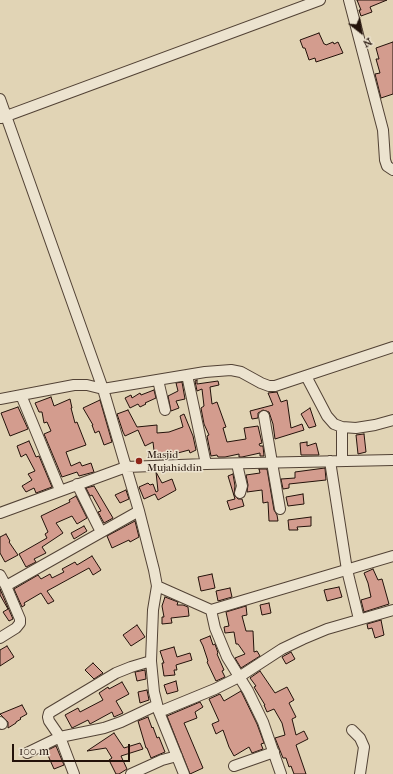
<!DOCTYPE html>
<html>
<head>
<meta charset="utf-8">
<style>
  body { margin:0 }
  #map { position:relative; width:393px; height:774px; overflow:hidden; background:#e1d4b5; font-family:"IM FELL French Canon",serif }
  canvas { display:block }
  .north { position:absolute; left:341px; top:12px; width:40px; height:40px; -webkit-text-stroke:3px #ece3cf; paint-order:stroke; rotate:149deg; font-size:11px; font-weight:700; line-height:16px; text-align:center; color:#23120a }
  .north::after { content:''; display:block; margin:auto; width:14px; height:18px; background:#23120a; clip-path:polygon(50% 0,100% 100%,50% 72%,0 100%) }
  .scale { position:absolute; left:12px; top:744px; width:118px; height:18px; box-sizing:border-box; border:2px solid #23120a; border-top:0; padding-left:5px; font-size:12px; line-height:14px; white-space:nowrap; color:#23120a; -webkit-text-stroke:3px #ece3cf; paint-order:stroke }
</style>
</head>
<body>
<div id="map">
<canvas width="393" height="774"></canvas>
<div class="north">N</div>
<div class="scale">100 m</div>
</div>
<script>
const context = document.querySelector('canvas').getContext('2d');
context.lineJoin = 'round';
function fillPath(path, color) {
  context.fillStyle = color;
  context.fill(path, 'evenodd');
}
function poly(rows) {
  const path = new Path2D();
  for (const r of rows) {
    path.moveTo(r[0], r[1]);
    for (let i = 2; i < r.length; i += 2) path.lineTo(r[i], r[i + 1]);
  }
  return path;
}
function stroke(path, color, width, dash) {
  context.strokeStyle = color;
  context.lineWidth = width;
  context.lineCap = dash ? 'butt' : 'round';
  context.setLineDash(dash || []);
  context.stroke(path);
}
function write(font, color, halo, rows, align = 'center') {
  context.font = font + ' "IM FELL French Canon",serif';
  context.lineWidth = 3;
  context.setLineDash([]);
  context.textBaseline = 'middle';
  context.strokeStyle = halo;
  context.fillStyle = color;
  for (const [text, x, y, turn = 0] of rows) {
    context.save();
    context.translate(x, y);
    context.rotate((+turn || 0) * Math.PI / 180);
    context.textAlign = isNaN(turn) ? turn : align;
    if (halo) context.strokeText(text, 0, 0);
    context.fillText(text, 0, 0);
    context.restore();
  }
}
const building = poly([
  [357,0,387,0,370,7,372,12,361,16,359,10,361,10,357,0],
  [319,33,324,44,325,44,326,45,333,42,334,44,338,42,343,53,316,62,315,58,309,60,305,48,303,48,300,40,319,33],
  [393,42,393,94,381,98,375,74,380,73,376,59,379,59,376,48,393,42],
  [197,380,197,384,218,381,219,385,210,387,212,404,217,402,226,427,223,428,227,442,246,439,244,428,258,426,262,443,259,444,260,446,263,446,264,456,260,456,260,453,242,457,239,457,239,454,225,457,218,457,217,455,211,456,207,436,209,435,204,424,201,408,204,406,202,389,197,391,195,381,197,380],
  [182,382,185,399,176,401,179,408,171,411,168,396,178,391,176,383,182,382],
  [154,390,156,398,145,403,146,404,140,407,138,404,130,408,125,398,131,395,132,398,140,393,141,395,154,390],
  [277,392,281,402,287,400,291,428,302,424,304,430,275,439,273,424,269,412,263,410,258,413,258,418,252,419,250,411,273,405,268,393,277,392],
  [51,397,54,406,70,399,72,408,71,408,75,423,77,422,86,445,66,452,71,466,80,462,82,466,91,463,94,472,79,476,77,472,62,477,44,434,51,431,47,422,44,423,42,412,39,412,35,403,51,397],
  [100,400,112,442,104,445,99,431,95,433,92,425,93,425,83,408,100,400],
  [18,407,28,429,10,436,1,413,18,407],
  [310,408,316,426,309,428,301,414,310,408],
  [128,410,137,427,157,425,157,433,169,432,183,427,180,416,184,414,193,436,196,450,190,453,189,450,174,454,175,459,155,459,153,442,145,446,138,430,125,436,123,432,117,414,128,410],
  [364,434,366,452,358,454,356,435,364,434],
  [29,441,36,457,39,456,52,487,36,493,34,488,26,492,22,486,32,480,28,474,35,471,26,454,21,457,17,446,29,441],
  [307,442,307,446,316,443,319,455,301,455,300,443,307,442],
  [325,468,326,480,289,484,289,488,283,489,281,479,295,478,295,472,325,468],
  [259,469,267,469,274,510,277,515,278,521,269,521,268,502,263,503,262,490,247,492,248,485,246,475,260,473,259,469],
  [156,472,162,483,172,479,176,490,158,500,155,494,144,499,139,487,148,483,150,485,153,484,156,492,158,491,156,472],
  [233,474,235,486,234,495,238,499,242,499,244,506,230,510,227,501,235,499,228,476,233,474],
  [94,486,113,518,104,523,98,512,101,511,92,495,90,496,86,488,94,486],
  [126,490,129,499,120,503,115,495,126,490],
  [303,494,304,504,288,506,286,497,303,494],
  [76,496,87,518,77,524,72,516,56,523,63,533,42,547,46,553,34,559,36,562,26,567,19,554,47,538,45,534,48,532,41,516,70,502,69,500,76,496],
  [311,517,311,526,297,527,298,530,289,530,288,520,311,517],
  [135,521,139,537,130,542,129,540,112,548,107,536,135,521],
  [84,526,87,531,74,539,71,533,84,526],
  [6,534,10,541,9,542,18,555,5,562,0,553,0,537,6,534],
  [92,556,101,570,93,575,89,568,47,591,54,601,48,604,41,593,24,603,25,605,22,607,14,589,38,575,41,579,50,574,52,578,64,572,62,569,75,562,77,565,92,556],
  [373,569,378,580,382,579,389,604,364,612,361,600,371,597,368,583,364,573,373,569],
  [212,574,215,588,201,591,198,577,212,574],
  [339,587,342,597,327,601,324,590,339,587],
  [230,588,232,597,218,601,216,591,230,588],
  [0,589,13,619,9,621,3,612,8,609,0,595,0,589],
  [165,597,178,602,177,605,183,605,188,607,189,616,171,618,172,623,162,624,162,617,164,617,162,606,165,597],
  [269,603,271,613,262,615,260,605,269,603],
  [246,606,247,615,242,616,246,631,253,631,254,652,257,651,260,656,241,668,235,658,245,654,238,644,236,644,234,632,225,633,224,627,229,626,226,612,246,606],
  [381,620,384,635,375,638,372,628,368,629,367,624,381,620],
  [137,625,145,637,131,646,123,635,137,625],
  [210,636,213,645,215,644,218,653,217,654,224,670,222,671,225,677,216,681,207,662,208,661,203,646,200,640,210,636],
  [7,646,14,657,0,666,0,650,7,646],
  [174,647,177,657,190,653,192,660,176,665,177,670,174,670,175,675,164,676,162,663,164,663,160,651,174,647],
  [291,652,295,659,286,664,282,657,291,652],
  [93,663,103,673,94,679,85,670,93,663],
  [145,670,146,679,137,681,135,672,145,670],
  [260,671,275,693,287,687,294,700,289,703,296,717,292,719,296,735,304,731,308,739,296,745,306,774,294,774,291,766,289,767,286,758,283,758,275,738,285,735,282,723,274,709,267,712,264,705,265,705,254,687,256,686,250,678,260,671],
  [176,681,178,691,167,694,164,685,176,681],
  [122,682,129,694,116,701,123,713,114,717,112,712,90,724,88,720,72,728,65,715,78,708,80,712,103,700,99,693,108,687,109,689,122,682],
  [147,690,149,700,140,703,138,692,147,690],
  [241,691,257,724,264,743,261,744,263,749,252,753,249,747,234,756,229,747,223,730,216,734,212,724,219,721,209,699,220,694,224,701,241,691],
  [200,702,203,707,195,712,197,718,184,723,203,768,190,774,167,716,200,702],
  [22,705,27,714,20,718,21,719,16,722,16,723,8,728,8,722,0,714,22,705],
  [148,717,152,728,153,727,157,738,159,737,165,752,151,758,147,748,146,748,138,721,148,717],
  [114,733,124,748,140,743,143,749,121,756,127,769,119,774,116,774,109,760,112,758,106,748,87,751,114,733],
  [56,746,64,765,54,769,46,751,56,746]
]);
const minor = poly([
  [349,0,383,130,385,160,387,166,393,170],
  [0,99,103,389,139,511,6,586,0,575],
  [1,118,320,0],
  [187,375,206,464],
  [306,376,327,416,334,424,342,427,356,428,375,425,393,420],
  [158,380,165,410],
  [21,395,60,490],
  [0,399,74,385,87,385,103,389,205,372,231,370,241,372,261,383,269,386,275,386,393,347],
  [264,416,280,509],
  [342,427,342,461],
  [330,461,347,570,359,619],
  [237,464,242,486,240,493],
  [77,484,101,532],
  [139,511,154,570,157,586],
  [0,513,126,467,206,464,393,460],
  [211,610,215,628,227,657,248,691,263,722,281,774],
  [0,638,16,628,20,623,20,619,6,586],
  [159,712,215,689,239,677,282,649,303,639,327,629,393,610],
  [0,722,2,724],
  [352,730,360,738,364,747,360,774],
  [27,753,60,737,104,728,121,722,157,705],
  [234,766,274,752],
  [74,774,60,737,49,721,48,717,49,713,116,673,131,667,151,661],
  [131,774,162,760,177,756],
  [184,774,159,712,154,692,151,661,153,610,157,586,211,610,393,556]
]);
const markers = [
  [139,461,4,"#8f2418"]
];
const poiNames = [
  ["Masjid",147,455],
  ["Mujahiddin",147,468]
];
fillPath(building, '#d39c8e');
stroke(building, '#23120a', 1);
stroke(minor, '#524235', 12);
stroke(minor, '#ece3cf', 10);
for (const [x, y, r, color] of markers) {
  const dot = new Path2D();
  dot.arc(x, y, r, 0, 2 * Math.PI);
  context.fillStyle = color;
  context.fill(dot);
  stroke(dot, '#ece3cf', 1.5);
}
write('11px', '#23120a', '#ece3cf', poiNames, 'left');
</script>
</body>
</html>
